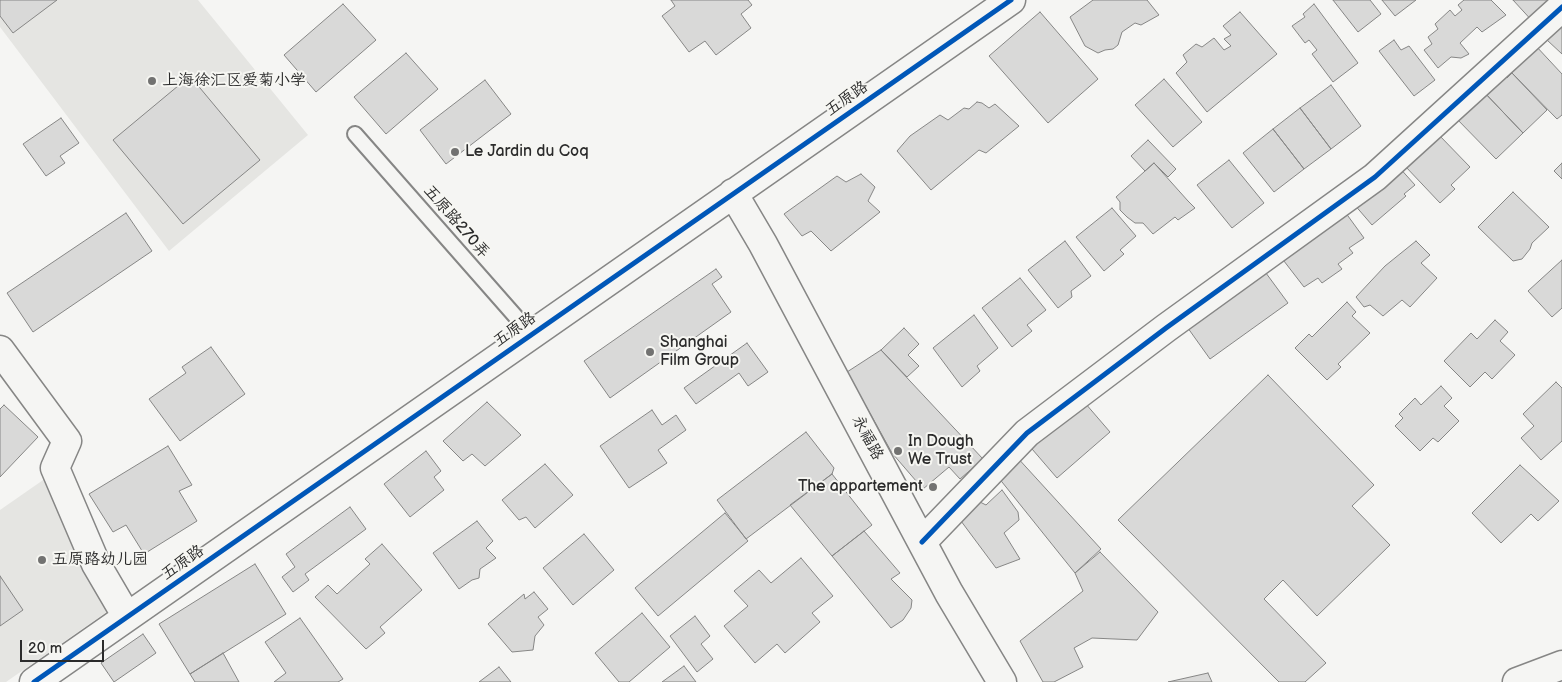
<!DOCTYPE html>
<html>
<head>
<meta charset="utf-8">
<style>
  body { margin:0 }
  #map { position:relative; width:1562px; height:682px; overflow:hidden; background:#f5f5f3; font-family:"Balsamiq Sans",sans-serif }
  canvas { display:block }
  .scale { position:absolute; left:20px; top:640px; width:84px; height:22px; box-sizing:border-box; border:2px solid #2b2b2b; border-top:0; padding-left:6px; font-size:15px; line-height:18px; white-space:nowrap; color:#2b2b2b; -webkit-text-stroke:4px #f6f6f2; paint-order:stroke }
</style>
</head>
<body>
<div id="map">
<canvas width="1562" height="682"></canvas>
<div class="scale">20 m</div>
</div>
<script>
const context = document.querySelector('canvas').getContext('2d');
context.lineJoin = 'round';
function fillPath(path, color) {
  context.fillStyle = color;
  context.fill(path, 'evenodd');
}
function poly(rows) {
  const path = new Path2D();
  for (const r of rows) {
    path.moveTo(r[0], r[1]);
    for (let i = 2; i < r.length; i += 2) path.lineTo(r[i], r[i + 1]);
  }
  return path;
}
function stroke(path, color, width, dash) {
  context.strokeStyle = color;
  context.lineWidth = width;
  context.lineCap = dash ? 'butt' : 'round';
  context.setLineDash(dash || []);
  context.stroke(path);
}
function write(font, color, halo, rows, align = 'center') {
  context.font = font + ' "Balsamiq Sans","LXGW WenKai TC",sans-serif';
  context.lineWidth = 4;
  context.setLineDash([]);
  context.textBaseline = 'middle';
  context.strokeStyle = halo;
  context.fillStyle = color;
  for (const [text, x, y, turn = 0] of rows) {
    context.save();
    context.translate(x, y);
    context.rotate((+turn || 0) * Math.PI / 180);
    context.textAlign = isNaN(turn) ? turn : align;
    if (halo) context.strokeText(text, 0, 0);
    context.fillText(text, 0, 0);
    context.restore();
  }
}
const built = poly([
  [0,0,198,0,308,135,169,251,0,27],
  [46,478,108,611,6,682,0,682,0,510]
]);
const building = poly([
  [0,0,57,0,13,33,0,16,0,0],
  [671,0,748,0,752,5,741,14,751,28,716,55,705,41,689,52,662,16,675,6,671,0],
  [1093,0,1147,0,1159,15,1141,25,1135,23,1122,32,1118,45,1113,49,1105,50,1098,53,1085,46,1070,17,1093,0],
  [1333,0,1370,0,1381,14,1358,32,1333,0],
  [1382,0,1416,0,1395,16,1382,0],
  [1464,0,1491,0,1506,15,1482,32,1477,27,1460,43,1469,54,1461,58,1451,57,1438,68,1424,50,1432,44,1428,37,1438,29,1435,24,1450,10,1455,16,1462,10,1458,5,1464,0],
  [1513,0,1558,0,1535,24,1513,0],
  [343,4,376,40,316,92,284,55,343,4],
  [1314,4,1358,63,1333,82,1312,54,1317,50,1309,40,1305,43,1292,26,1305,17,1303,14,1314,4],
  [1040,12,1098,79,1048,123,989,56,1040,12],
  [1240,12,1277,54,1207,112,1176,73,1187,62,1183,55,1196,44,1202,47,1214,38,1224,50,1231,46,1224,39,1231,35,1223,26,1240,12],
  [1562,25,1562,54,1547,40,1562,25],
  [1394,40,1401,50,1409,46,1435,80,1414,96,1379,51,1394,40],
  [1535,45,1562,74,1562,115,1557,119,1509,70,1535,45],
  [406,53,438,89,386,134,354,97,406,53],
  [1512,73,1547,110,1523,133,1484,92,1503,74,1507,78,1512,73],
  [190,76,260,160,183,224,113,140,190,76],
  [1164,79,1202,122,1173,147,1135,105,1164,79],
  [485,80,511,114,446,164,420,130,485,80],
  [1331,85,1361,126,1331,149,1300,108,1331,85],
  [1482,90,1523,133,1496,159,1454,116,1482,90],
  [977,102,982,103,989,108,995,104,1019,126,986,153,979,150,931,190,897,151,910,136,940,115,948,120,964,108,969,109,977,102],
  [1300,108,1331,149,1304,169,1273,129,1300,108],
  [61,118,79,143,60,156,65,163,46,176,23,144,61,118],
  [1273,129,1304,169,1274,192,1243,153,1273,129],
  [1438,134,1470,167,1451,185,1455,189,1440,203,1405,166,1438,134],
  [1148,140,1176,169,1168,177,1154,163,1145,171,1131,156,1148,140],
  [1229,160,1264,203,1232,228,1197,185,1229,160],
  [1154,163,1188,201,1195,208,1178,220,1175,217,1153,234,1143,223,1135,223,1127,217,1120,210,1120,202,1116,197,1154,163],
  [1562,163,1562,179,1554,171,1562,163],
  [1397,165,1415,185,1404,194,1406,196,1372,225,1353,203,1397,165],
  [861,174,875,187,868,201,880,212,831,251,811,231,802,236,784,214,837,176,846,182,861,174],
  [1513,192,1549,227,1532,243,1530,249,1522,259,1513,261,1478,227,1513,192],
  [1340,205,1364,238,1349,248,1353,253,1338,264,1342,269,1322,283,1318,278,1304,287,1277,252,1340,205],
  [1112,208,1136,236,1120,250,1124,254,1104,271,1076,237,1112,208],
  [126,213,152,251,33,332,7,293,126,213],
  [1065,241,1091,276,1071,291,1072,297,1058,308,1028,270,1065,241],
  [1416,241,1430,255,1421,263,1437,278,1410,307,1402,300,1383,316,1370,305,1364,307,1356,297,1385,266,1416,241],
  [1562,260,1562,308,1552,317,1528,291,1562,260],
  [716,269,722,277,712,284,731,312,610,398,584,361,716,269],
  [1263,269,1288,303,1210,359,1185,324,1263,269],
  [1020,278,1046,310,1027,325,1032,331,1012,347,982,308,1020,278],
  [1347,302,1356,312,1352,316,1370,333,1338,364,1341,367,1327,380,1295,348,1309,334,1312,337,1347,302],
  [974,315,998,348,977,366,980,371,962,387,933,348,974,315],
  [1495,320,1508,332,1500,341,1515,355,1492,379,1485,372,1470,387,1444,361,1471,333,1477,339,1495,320],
  [904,328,919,344,908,355,919,366,907,377,881,350,904,328],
  [747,343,768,372,748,386,739,373,696,404,684,388,747,343],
  [211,347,245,394,180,441,149,399,186,373,182,367,211,347],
  [881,350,983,459,960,479,949,467,923,489,892,453,847,372,881,350],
  [1268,375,1374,485,1352,506,1390,545,1317,616,1283,580,1264,599,1326,663,1305,682,1279,682,1118,520,1268,375],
  [1556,382,1562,388,1562,441,1541,460,1521,438,1534,426,1523,414,1556,382],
  [1441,386,1452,398,1444,406,1459,421,1438,442,1433,438,1420,451,1395,426,1403,418,1399,414,1415,398,1421,405,1441,386],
  [1079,396,1110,432,1057,478,1026,442,1079,396],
  [487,402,521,435,485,466,472,454,463,461,443,441,487,402],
  [4,405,38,437,0,477,0,409,4,405],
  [652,410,662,425,676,415,686,430,658,450,667,463,629,488,600,446,652,410],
  [806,432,834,468,832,474,746,539,717,500,806,432],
  [168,446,192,485,179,491,197,521,144,554,126,525,113,532,89,494,168,446],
  [426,451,441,471,434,477,444,490,410,517,384,484,426,451],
  [1015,455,1101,549,1075,573,998,477,1015,455],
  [545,464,573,495,535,528,526,517,519,520,502,500,545,464],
  [1520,465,1559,501,1538,521,1531,514,1501,543,1472,513,1520,465],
  [832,474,872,525,832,556,790,505,832,474],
  [1002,490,1018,512,1019,520,1004,533,1020,559,996,568,961,521,980,502,986,505,1002,490],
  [350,507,366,529,305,574,309,580,293,592,282,577,295,567,286,554,350,507],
  [725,513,748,541,658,616,635,588,725,513],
  [477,521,493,541,486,548,496,558,480,569,479,578,472,580,459,589,433,553,477,521],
  [864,531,900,573,891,579,912,600,911,608,903,620,891,628,832,556,864,531],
  [584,534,614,570,573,605,543,568,584,534],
  [382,544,422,590,380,627,385,633,366,649,315,597,328,585,337,594,370,564,365,559,382,544],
  [1100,552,1158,612,1137,640,1092,638,1074,648,1083,667,1054,682,1043,682,1020,641,1083,591,1075,573,1100,552],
  [801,558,833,596,812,613,820,622,785,653,777,644,755,663,724,626,748,606,734,591,759,570,771,583,801,558],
  [255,564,286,614,190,674,159,624,255,564],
  [0,576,23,610,0,626,0,576],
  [534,592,548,609,538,617,544,625,535,636,533,650,512,652,488,624,524,594,525,599,534,592],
  [642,613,670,647,629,682,619,682,595,653,642,613],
  [695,616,710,636,701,644,713,659,697,672,670,636,695,616],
  [300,618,343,679,338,682,274,682,286,673,265,642,300,618],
  [143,634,156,653,114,682,101,663,143,634],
  [223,653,239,682,195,682,190,674,223,653],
  [684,666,696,682,662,682,684,666],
  [499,667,511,682,479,682,499,667],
  [1208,673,1212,682,1168,682,1208,673]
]);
const service = poly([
  [355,134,531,334]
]);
const minor = poly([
  [733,193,763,244,949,593,1002,682],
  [0,350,67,441,55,468,96,564,127,617],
  [922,542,1027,433,1166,328,1375,177,1562,7],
  [34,682,1011,0]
]);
const tertiary = poly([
  [1517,682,1562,665]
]);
const cycleway = poly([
  [922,542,1027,433,1166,328,1375,177,1562,7],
  [34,682,1011,0]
]);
const markers = [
  [152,81,5,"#727271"],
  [455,152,5,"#727271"],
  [650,352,5,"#727271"],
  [898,451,5,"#727271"],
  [933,487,5,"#727271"],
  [42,560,5,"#727271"]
];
const poiNames = [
  ["上海徐汇区爱菊小学",162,81],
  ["Le Jardin du Coq",465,152],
  ["Shanghai",660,343],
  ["Film Group",660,361],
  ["In Dough",908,442],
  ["We Trust",908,460],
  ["The appartement",923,487,"right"],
  ["五原路幼儿园",52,560]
];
const streetNames = [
  ["五原路",847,99,-35],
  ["五原路270弄",456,222,49],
  ["五原路",515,330,-35],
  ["永福路",867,438,62],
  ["五原路",183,563,-35]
];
fillPath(built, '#e5e5e2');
fillPath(building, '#d9d9d8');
stroke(building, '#868685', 1);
stroke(service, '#868685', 18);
stroke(minor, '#868685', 31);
stroke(tertiary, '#868685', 31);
stroke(service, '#f5f5f3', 14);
stroke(minor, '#f5f5f3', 28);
stroke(tertiary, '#f5f5f3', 28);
stroke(cycleway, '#0057b8', 5);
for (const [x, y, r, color] of markers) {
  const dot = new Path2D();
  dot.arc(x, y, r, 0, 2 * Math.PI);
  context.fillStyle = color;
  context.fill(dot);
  stroke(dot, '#f6f6f2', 2);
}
write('16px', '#2b2b2b', '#f6f6f2', poiNames, 'left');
write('16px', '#2b2b2b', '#f6f6f2', streetNames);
</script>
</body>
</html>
